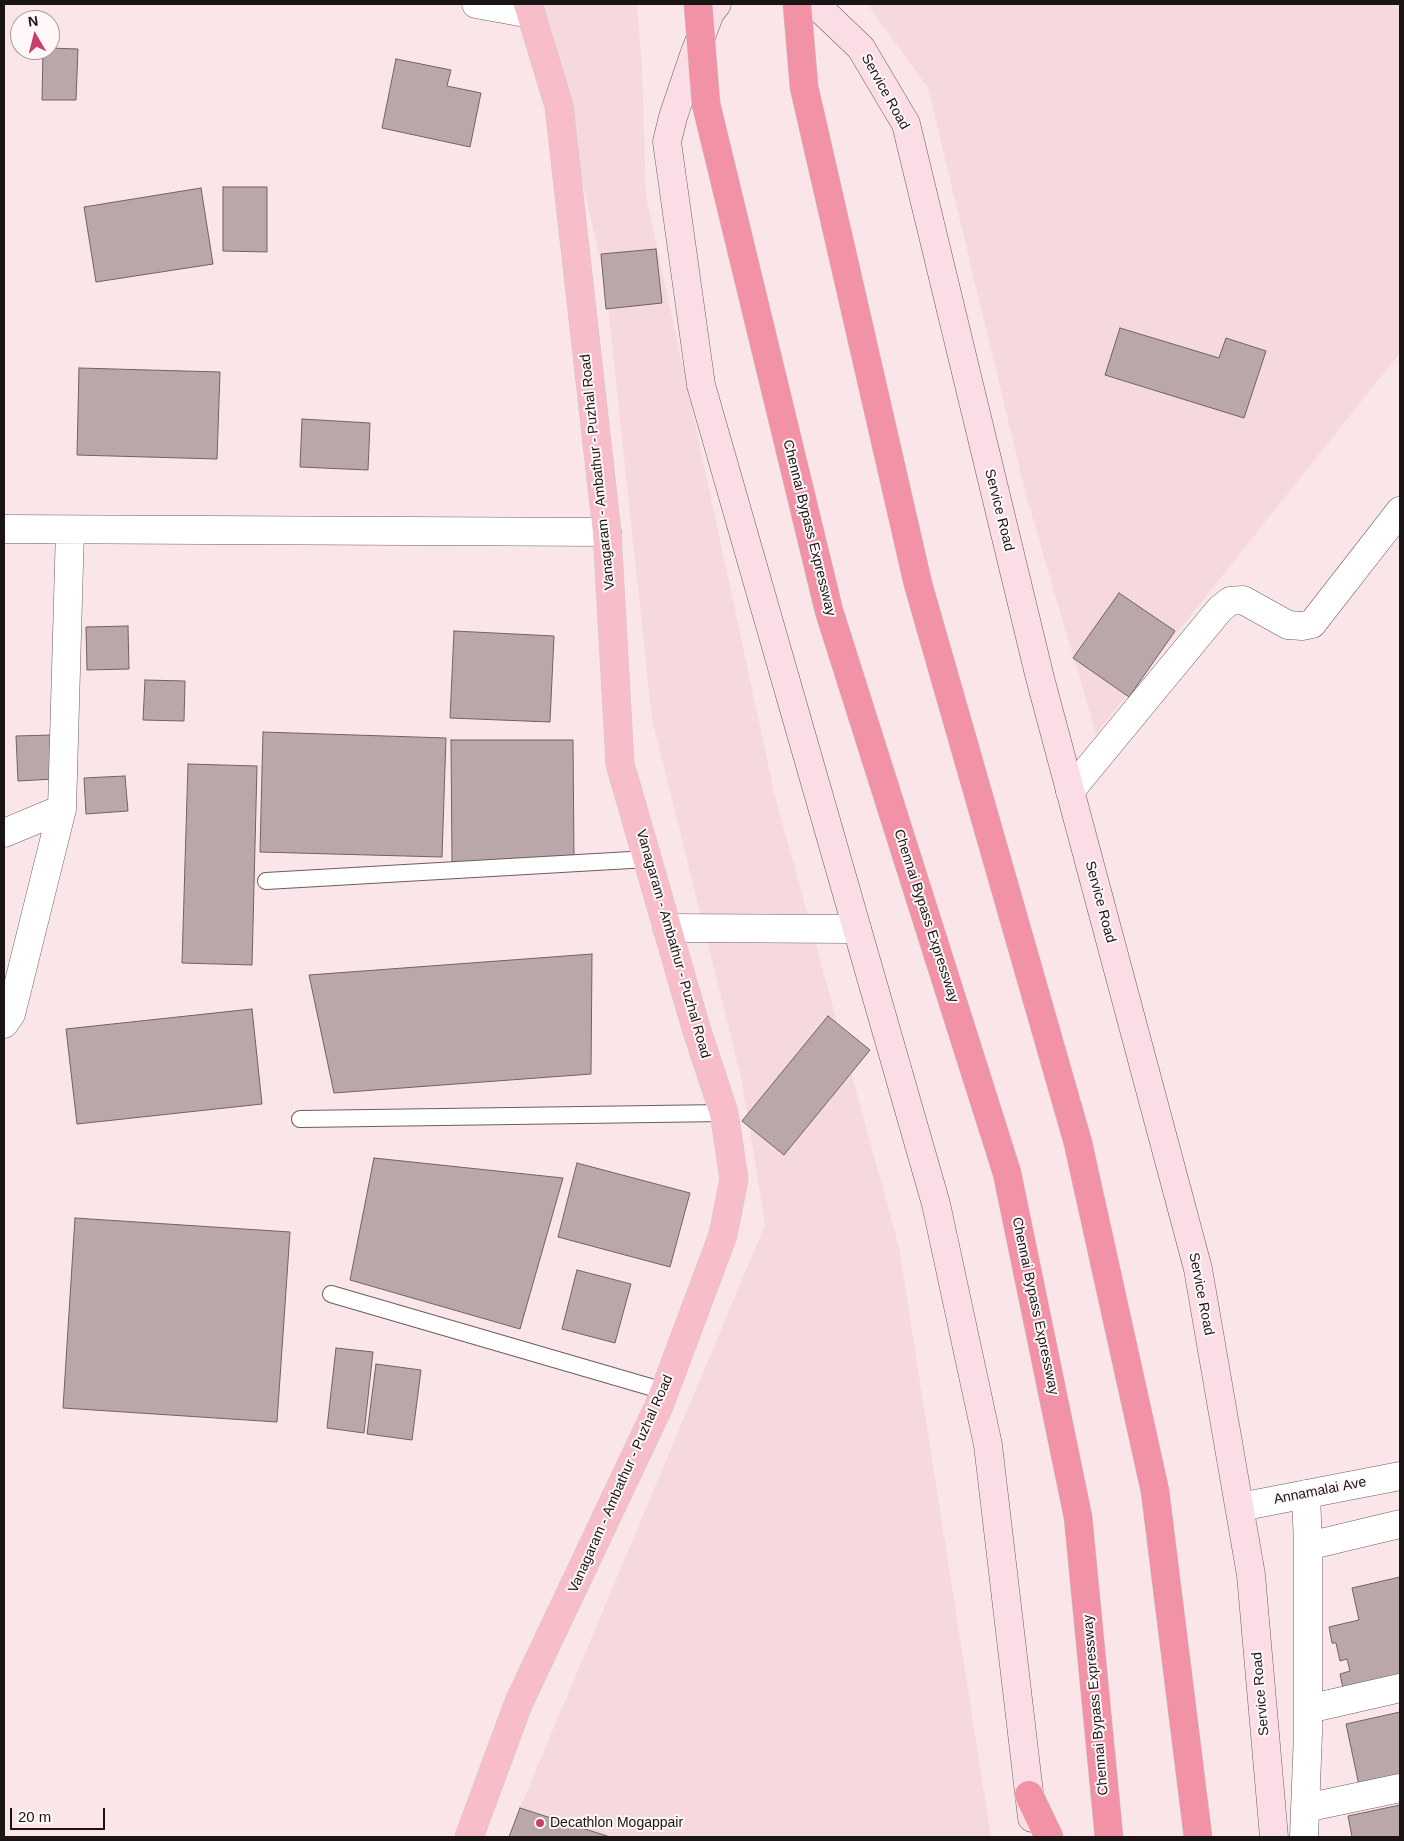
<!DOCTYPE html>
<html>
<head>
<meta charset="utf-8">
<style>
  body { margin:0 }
  #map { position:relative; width:1404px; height:1841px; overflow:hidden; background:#fae6e9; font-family:Arial,sans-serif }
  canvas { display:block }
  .frame { position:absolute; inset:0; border:5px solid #1a1415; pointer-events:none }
  .north { position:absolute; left:10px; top:10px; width:50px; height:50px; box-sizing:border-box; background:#fff7f8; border:1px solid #a39c9d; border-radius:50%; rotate:352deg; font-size:14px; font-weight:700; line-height:20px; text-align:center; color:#1a1415 }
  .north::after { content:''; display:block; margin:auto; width:18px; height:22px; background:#cb3d6a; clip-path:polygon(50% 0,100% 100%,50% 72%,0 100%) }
  .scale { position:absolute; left:10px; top:1808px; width:95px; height:22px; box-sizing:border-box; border:2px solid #1a1415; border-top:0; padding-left:6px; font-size:15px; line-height:18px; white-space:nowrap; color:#1a1415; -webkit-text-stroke:4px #fff7f8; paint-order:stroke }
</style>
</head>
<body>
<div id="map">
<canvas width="1404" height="1841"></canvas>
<div class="frame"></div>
<div class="north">N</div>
<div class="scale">20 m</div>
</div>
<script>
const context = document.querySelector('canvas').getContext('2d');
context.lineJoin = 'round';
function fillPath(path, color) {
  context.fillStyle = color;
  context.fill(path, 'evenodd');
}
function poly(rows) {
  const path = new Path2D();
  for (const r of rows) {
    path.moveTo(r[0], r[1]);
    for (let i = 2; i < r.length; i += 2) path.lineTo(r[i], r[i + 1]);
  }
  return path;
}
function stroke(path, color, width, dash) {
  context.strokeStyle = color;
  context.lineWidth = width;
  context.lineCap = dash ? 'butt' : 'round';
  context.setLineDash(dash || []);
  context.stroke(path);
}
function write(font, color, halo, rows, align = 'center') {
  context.font = font + ' Arial,sans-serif';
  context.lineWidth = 4;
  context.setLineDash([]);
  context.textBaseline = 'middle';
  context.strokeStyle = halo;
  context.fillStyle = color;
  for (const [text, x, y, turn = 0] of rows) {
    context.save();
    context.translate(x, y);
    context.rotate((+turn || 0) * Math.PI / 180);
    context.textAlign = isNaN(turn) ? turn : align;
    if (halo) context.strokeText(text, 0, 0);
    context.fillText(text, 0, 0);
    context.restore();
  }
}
const built = poly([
  [540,4,637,4,642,67,646,196,775,796,899,1247,991,1837,610,1837,520,1808,765,1225,742,1082,652,719,605,279],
  [867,4,1400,4,1400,353,1096,734,1027,499,928,88]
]);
const building = poly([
  [50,48,78,49,76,100,42,100,43,50,50,50,50,48],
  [396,59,451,70,447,86,481,93,470,147,382,128,396,59],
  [223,187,267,187,267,252,223,251,223,187],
  [201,188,213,264,96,282,84,207,201,188],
  [656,249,662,303,606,309,601,254,656,249],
  [1120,328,1219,358,1226,338,1266,351,1244,418,1105,375,1120,328],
  [79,368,220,372,217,459,77,455,79,368],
  [302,419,370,423,368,470,300,467,302,419],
  [1119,593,1175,631,1129,697,1073,658,1119,593],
  [128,626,129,669,87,670,86,627,128,626],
  [454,631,554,636,550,722,450,718,454,631],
  [145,680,185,681,184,721,143,720,145,680],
  [263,732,446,738,442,857,260,852,263,732],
  [52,735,54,779,18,781,16,736,52,735],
  [451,740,573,740,574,861,452,862,451,740],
  [188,764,257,766,252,965,182,963,188,764],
  [125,776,128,811,86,814,84,778,125,776],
  [592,954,591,1074,334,1093,309,975,592,954],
  [252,1009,262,1104,77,1124,66,1029,252,1009],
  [828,1016,870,1050,784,1155,742,1121,828,1016],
  [374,1158,563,1178,520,1329,350,1280,374,1158],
  [577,1163,690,1193,670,1267,558,1237,577,1163],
  [75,1218,290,1232,277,1422,63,1408,75,1218],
  [577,1270,631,1284,615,1343,562,1329,577,1270],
  [336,1348,373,1352,364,1433,327,1428,336,1348],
  [376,1364,421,1370,412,1440,367,1434,376,1364],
  [1400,1577,1400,1681,1344,1693,1340,1674,1350,1671,1347,1659,1340,1661,1336,1643,1332,1643,1329,1627,1359,1620,1352,1588,1400,1577],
  [1400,1712,1400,1781,1360,1790,1346,1724,1400,1712],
  [1400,1805,1400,1837,1352,1837,1348,1816,1400,1805],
  [520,1808,610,1837,509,1837,520,1808]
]);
const lane = poly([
  [266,881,648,859],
  [300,1119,724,1113],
  [331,1294,664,1391]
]);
const street = poly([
  [476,4,531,14],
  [4,529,607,532],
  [1070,791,1220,609,1230,601,1243,600,1288,625,1302,626,1312,624,1400,511],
  [4,833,62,809],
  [667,928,857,929],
  [4,1024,11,1014,62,809,70,530],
  [1306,1494,1308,1546],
  [1240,1507,1400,1476],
  [1308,1709,1400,1688],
  [1305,1808,1400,1788],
  [1304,1837,1308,1733,1308,1546,1400,1524]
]);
const secondary = poly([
  [717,4,710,13,694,55,673,117,667,142,701,385,936,1204,988,1445,1032,1818],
  [815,4,861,48,906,124,1040,678,1198,1269,1251,1575,1274,1837]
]);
const primary = poly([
  [469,1837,519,1702,659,1406,723,1235,734,1179,724,1113,696,1028,620,764,607,532,559,106,528,4]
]);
const highway = poly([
  [797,4,804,87,918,584,1078,1143,1155,1491,1198,1837],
  [706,104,829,611,1007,1173,1078,1517,1109,1837],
  [1029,1795,1049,1837]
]);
const highwayBridge = poly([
  [698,4,706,104]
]);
const markers = [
  [540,1823,5,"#cb3d6a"]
];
const streetNames = [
  ["Service Road",885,92,61],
  ["Vanagaram - Ambathur - Puzhal Road",598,472,-96],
  ["Service Road",999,510,76],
  ["Chennai Bypass Expressway",809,528,76],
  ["Service Road",1100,902,75],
  ["Chennai Bypass Expressway",926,916,72],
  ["Vanagaram - Ambathur - Puzhal Road",673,944,74],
  ["Service Road",1201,1294,79],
  ["Chennai Bypass Expressway",1035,1306,78],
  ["Vanagaram - Ambathur - Puzhal Road",621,1484,-66],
  ["Annamalai Ave",1320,1491,-11],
  ["Service Road",1261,1694,-95],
  ["Chennai Bypass Expressway",1096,1705,-95]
];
const poiNames = [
  ["Decathlon Mogappair",550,1823]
];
fillPath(built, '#f6d9de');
fillPath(building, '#baa7aa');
stroke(building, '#726164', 1);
stroke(lane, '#6d5c5f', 18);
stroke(street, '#6d5c5f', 29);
stroke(secondary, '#6d5c5f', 29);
stroke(primary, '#cdcbcc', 29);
stroke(highway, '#cdcbcc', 29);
stroke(lane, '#fff', 16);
stroke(street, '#fff', 28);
stroke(secondary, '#fbdee5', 28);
stroke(primary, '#f7beca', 28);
stroke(highway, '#f292a7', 28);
stroke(highwayBridge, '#cdcbcc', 29, []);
stroke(highwayBridge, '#f292a7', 28);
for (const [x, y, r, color] of markers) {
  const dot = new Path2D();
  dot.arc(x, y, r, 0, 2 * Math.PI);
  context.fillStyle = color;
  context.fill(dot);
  stroke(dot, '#fff7f8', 2);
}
write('14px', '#1a1415', '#fff7f8', streetNames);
write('14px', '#1a1415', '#fff7f8', poiNames, 'left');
</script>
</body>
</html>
